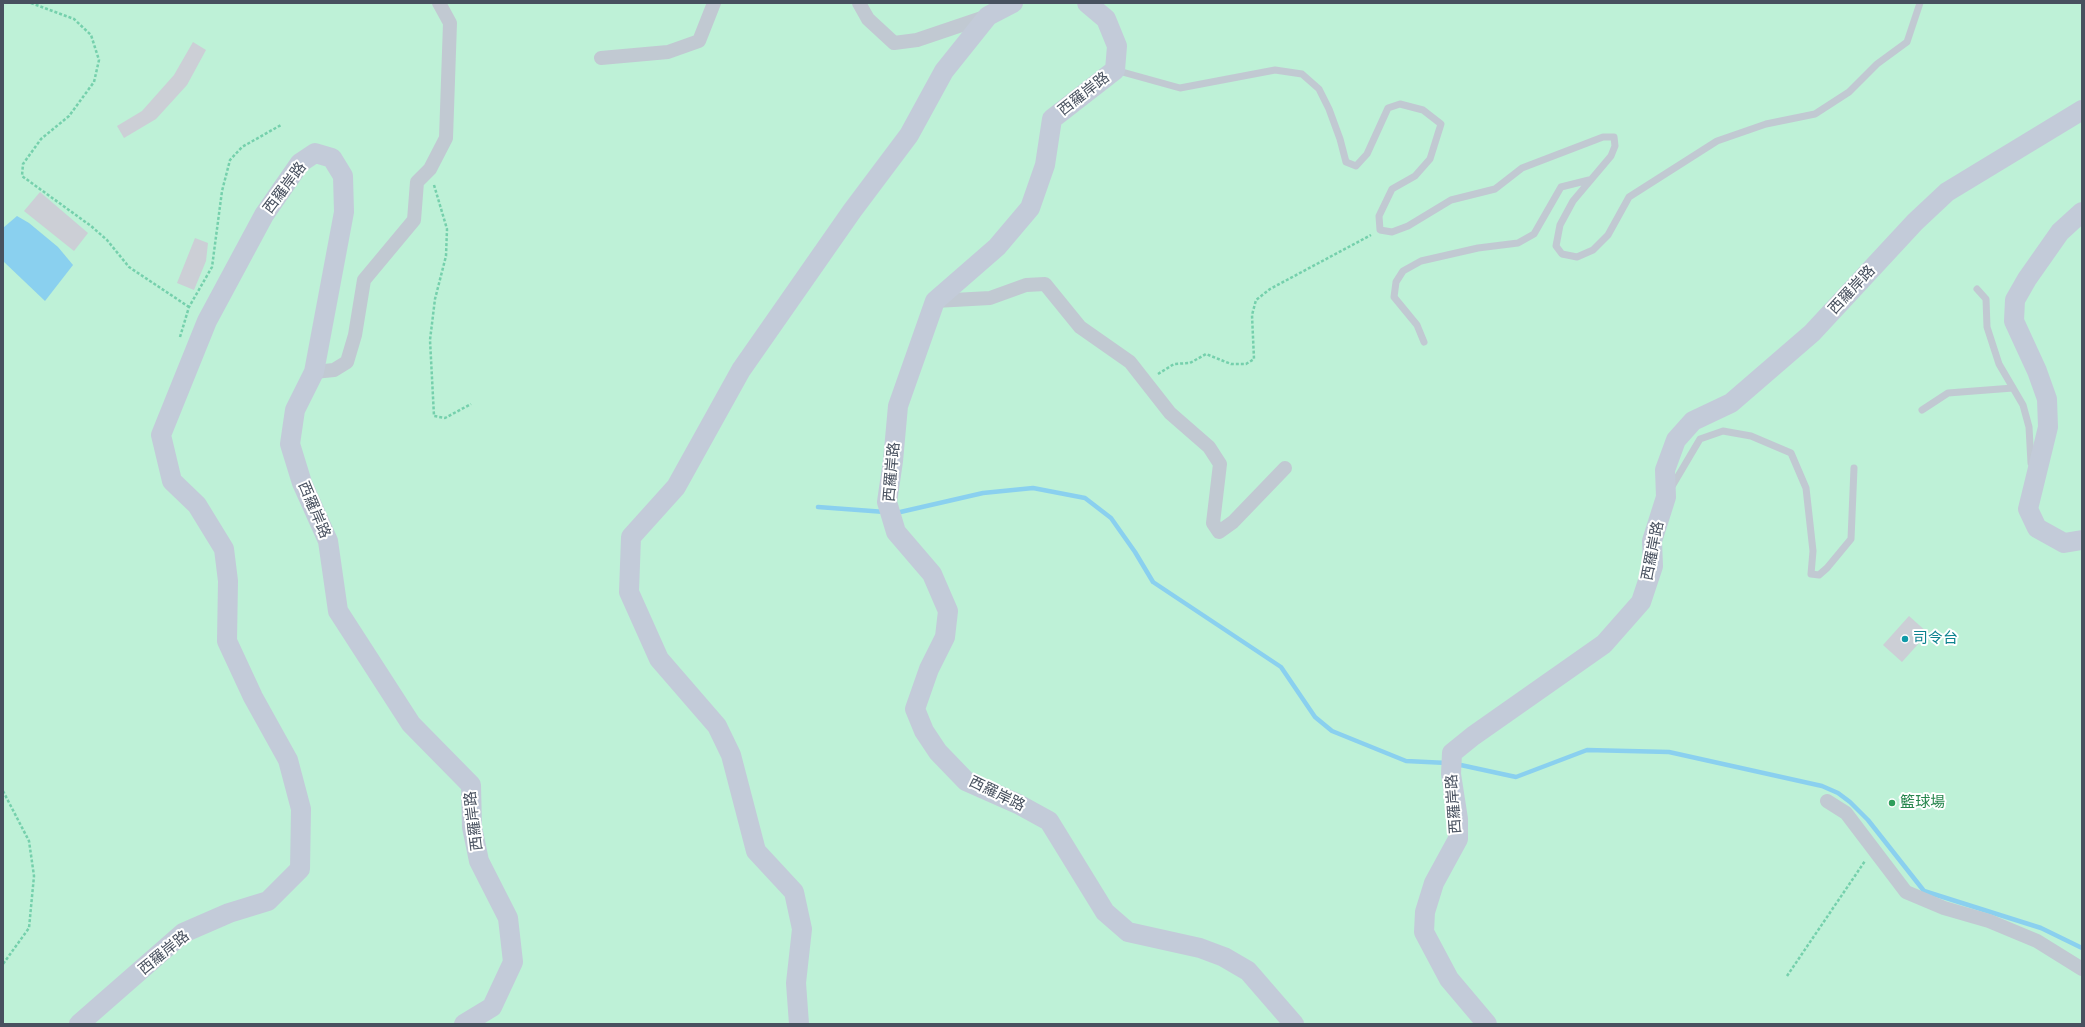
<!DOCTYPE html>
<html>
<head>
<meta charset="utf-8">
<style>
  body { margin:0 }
  #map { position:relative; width:2085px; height:1027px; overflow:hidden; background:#f3f1f0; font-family:Figtree,sans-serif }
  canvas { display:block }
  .frame { position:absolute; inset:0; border:4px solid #48515f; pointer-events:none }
</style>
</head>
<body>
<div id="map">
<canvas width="2085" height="1027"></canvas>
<div class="frame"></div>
</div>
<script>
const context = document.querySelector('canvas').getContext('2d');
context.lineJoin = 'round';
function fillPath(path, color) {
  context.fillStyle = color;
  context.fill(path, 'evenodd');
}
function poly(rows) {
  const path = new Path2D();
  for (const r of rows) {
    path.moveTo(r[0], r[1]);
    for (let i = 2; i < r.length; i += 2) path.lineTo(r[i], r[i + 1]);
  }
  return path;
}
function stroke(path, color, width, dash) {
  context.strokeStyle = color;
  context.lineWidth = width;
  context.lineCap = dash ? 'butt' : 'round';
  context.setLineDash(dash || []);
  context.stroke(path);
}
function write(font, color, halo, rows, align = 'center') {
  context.font = font + ' Figtree,"Noto Sans TC",sans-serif';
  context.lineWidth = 4;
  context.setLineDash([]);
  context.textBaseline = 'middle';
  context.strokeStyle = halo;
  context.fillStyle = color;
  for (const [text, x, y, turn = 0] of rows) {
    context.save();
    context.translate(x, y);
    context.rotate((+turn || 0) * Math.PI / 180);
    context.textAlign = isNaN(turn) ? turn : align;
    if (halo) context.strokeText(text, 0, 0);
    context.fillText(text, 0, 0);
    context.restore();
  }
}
const green = poly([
  [3,3,2082,3,2082,1024,3,1024]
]);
const water = poly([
  [17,216,29,223,58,247,73,265,45,301,3,261,3,228]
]);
const stream = poly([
  [818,507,885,512],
  [896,513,983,493,1033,488,1085,498,1111,518,1135,552,1153,582,1281,667,1315,717,1332,731,1406,761,1447,763],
  [1456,764,1516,777,1587,750,1669,752,1822,786,1838,793,1850,802,1868,820,1924,891,2041,928,2082,948]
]);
const building = poly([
  [193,42,206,50,187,85,156,119,124,138,117,126,142,111,174,75],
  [40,192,88,233,74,251,24,211],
  [195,238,208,243,206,261,194,290,177,283],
  [1909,616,1928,633,1902,662,1883,645]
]);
const path = poly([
  [31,3,74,19,91,35,99,60,94,82,69,116,41,139,23,164,22,176,91,226,107,240,129,267,189,307],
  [434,185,447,229,446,256,435,299,430,340,434,416,445,418,471,404],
  [180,337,189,307,212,267,222,191,230,160,242,147,281,125],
  [1158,374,1174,364,1190,363,1206,354,1231,364,1246,364,1254,359,1252,315,1256,300,1270,289,1371,235],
  [3,791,29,841,34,876,29,928,3,964],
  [1787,976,1865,861]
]);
const lane = poly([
  [1115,70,1180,88,1275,70,1302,74,1319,89,1329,109,1340,139,1346,162,1356,166,1367,154,1388,108,1400,104,1423,110,1441,124,1430,159,1415,176,1392,189,1379,216,1380,230,1392,232,1408,226,1451,200,1495,189,1522,168,1603,137,1614,137,1615,146,1611,156,1573,201,1560,225,1556,246,1562,254,1577,257,1593,250,1608,235,1629,197,1717,141,1766,124,1815,114,1849,92,1877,64,1907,42,1920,3],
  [1977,289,1986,299,1987,327,1999,364,2023,405,2029,427,2031,463],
  [1424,342,1417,325,1394,297,1396,282,1403,271,1421,261,1478,248,1518,243,1534,234,1561,187,1589,180],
  [1922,410,1948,393,2013,388],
  [1671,488,1700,439,1723,431,1751,436,1791,453,1806,488,1813,551,1811,574,1819,575,1827,568,1851,539,1854,468]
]);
const street = poly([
  [859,3,868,19,894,43,917,40,988,16],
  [601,58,668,52,699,41,714,3],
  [935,301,990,298,1026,285,1045,284,1080,327,1130,362,1170,413,1209,447,1220,464,1213,523,1219,532,1233,522,1285,468],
  [314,372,334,370,347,362,355,335,364,280,414,220,417,182,430,169,446,138,450,23,439,3],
  [1827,801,1846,813,1906,892,1944,908,1989,921,2037,941,2082,969]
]);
const secondary = poly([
  [1087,3,1106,19,1117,46,1115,70,1052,119,1045,165,1030,208,997,247,935,301,898,406,893,461,887,502,896,532,932,574,948,611,945,637,929,669,915,709,924,731,938,752,966,781,1018,804,1049,821,1105,912,1128,932,1200,948,1224,957,1248,971,1294,1024],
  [2082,212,2060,232,2027,279,2015,300,2014,321,2037,371,2047,399,2048,427,2028,509,2037,528,2064,543,2082,540],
  [79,1024,183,933,229,913,268,901,300,869,301,809,288,760,253,697,227,641,228,581,224,549,197,505,172,481,161,435,207,321,264,215,300,163,315,153,332,158,343,176,344,212,314,372,295,410,290,444,302,483,328,541,338,611,411,724,471,785,472,827,479,861,508,918,513,962,492,1007,464,1024],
  [799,1024,796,983,802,929,794,892,756,851,731,755,717,726,659,659,629,592,631,537,676,487,741,370,852,211,909,135,944,71,988,16,1013,3],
  [1487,1024,1449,979,1424,932,1425,912,1434,883,1458,839,1458,819,1451,774,1452,753,1473,736,1604,644,1641,602,1653,566,1652,541,1666,497,1665,470,1676,440,1693,421,1731,403,1812,333,1915,222,1947,192,2082,110]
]);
const markers = [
  [1905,639,4,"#0f9aa8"],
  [1892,803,4,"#2e9e5b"]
];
const streetNames = [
  ["西羅岸路",1084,94,-38],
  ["西羅岸路",285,188,-53],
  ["西羅岸路",1852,290,-47],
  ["西羅岸路",892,472,-85],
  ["西羅岸路",314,510,67],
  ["西羅岸路",1653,551,-79],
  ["西羅岸路",997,794,26],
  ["西羅岸路",1454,804,-94],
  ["西羅岸路",474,821,-97],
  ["西羅岸路",164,953,-39]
];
const cultureNames = [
  ["司令台",1913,639]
];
const leisureNames = [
  ["籃球場",1900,803]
];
fillPath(green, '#bef1d7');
fillPath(water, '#8ad0ef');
stroke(stream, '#8ad0ef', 4.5);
fillPath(building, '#cccfd6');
stroke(path, '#75d0ac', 2.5, [3, 2]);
stroke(lane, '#c1c9d2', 7);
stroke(street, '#c1c9d2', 14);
stroke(secondary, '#c3cbd9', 20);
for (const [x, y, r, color] of markers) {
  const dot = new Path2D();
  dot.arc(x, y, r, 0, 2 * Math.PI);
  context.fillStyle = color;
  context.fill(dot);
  stroke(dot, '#fff', 1.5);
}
write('15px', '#48515f', '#fff', streetNames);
write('15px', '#0d838f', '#fff', cultureNames, 'left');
write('15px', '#27864d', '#fff', leisureNames, 'left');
</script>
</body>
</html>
